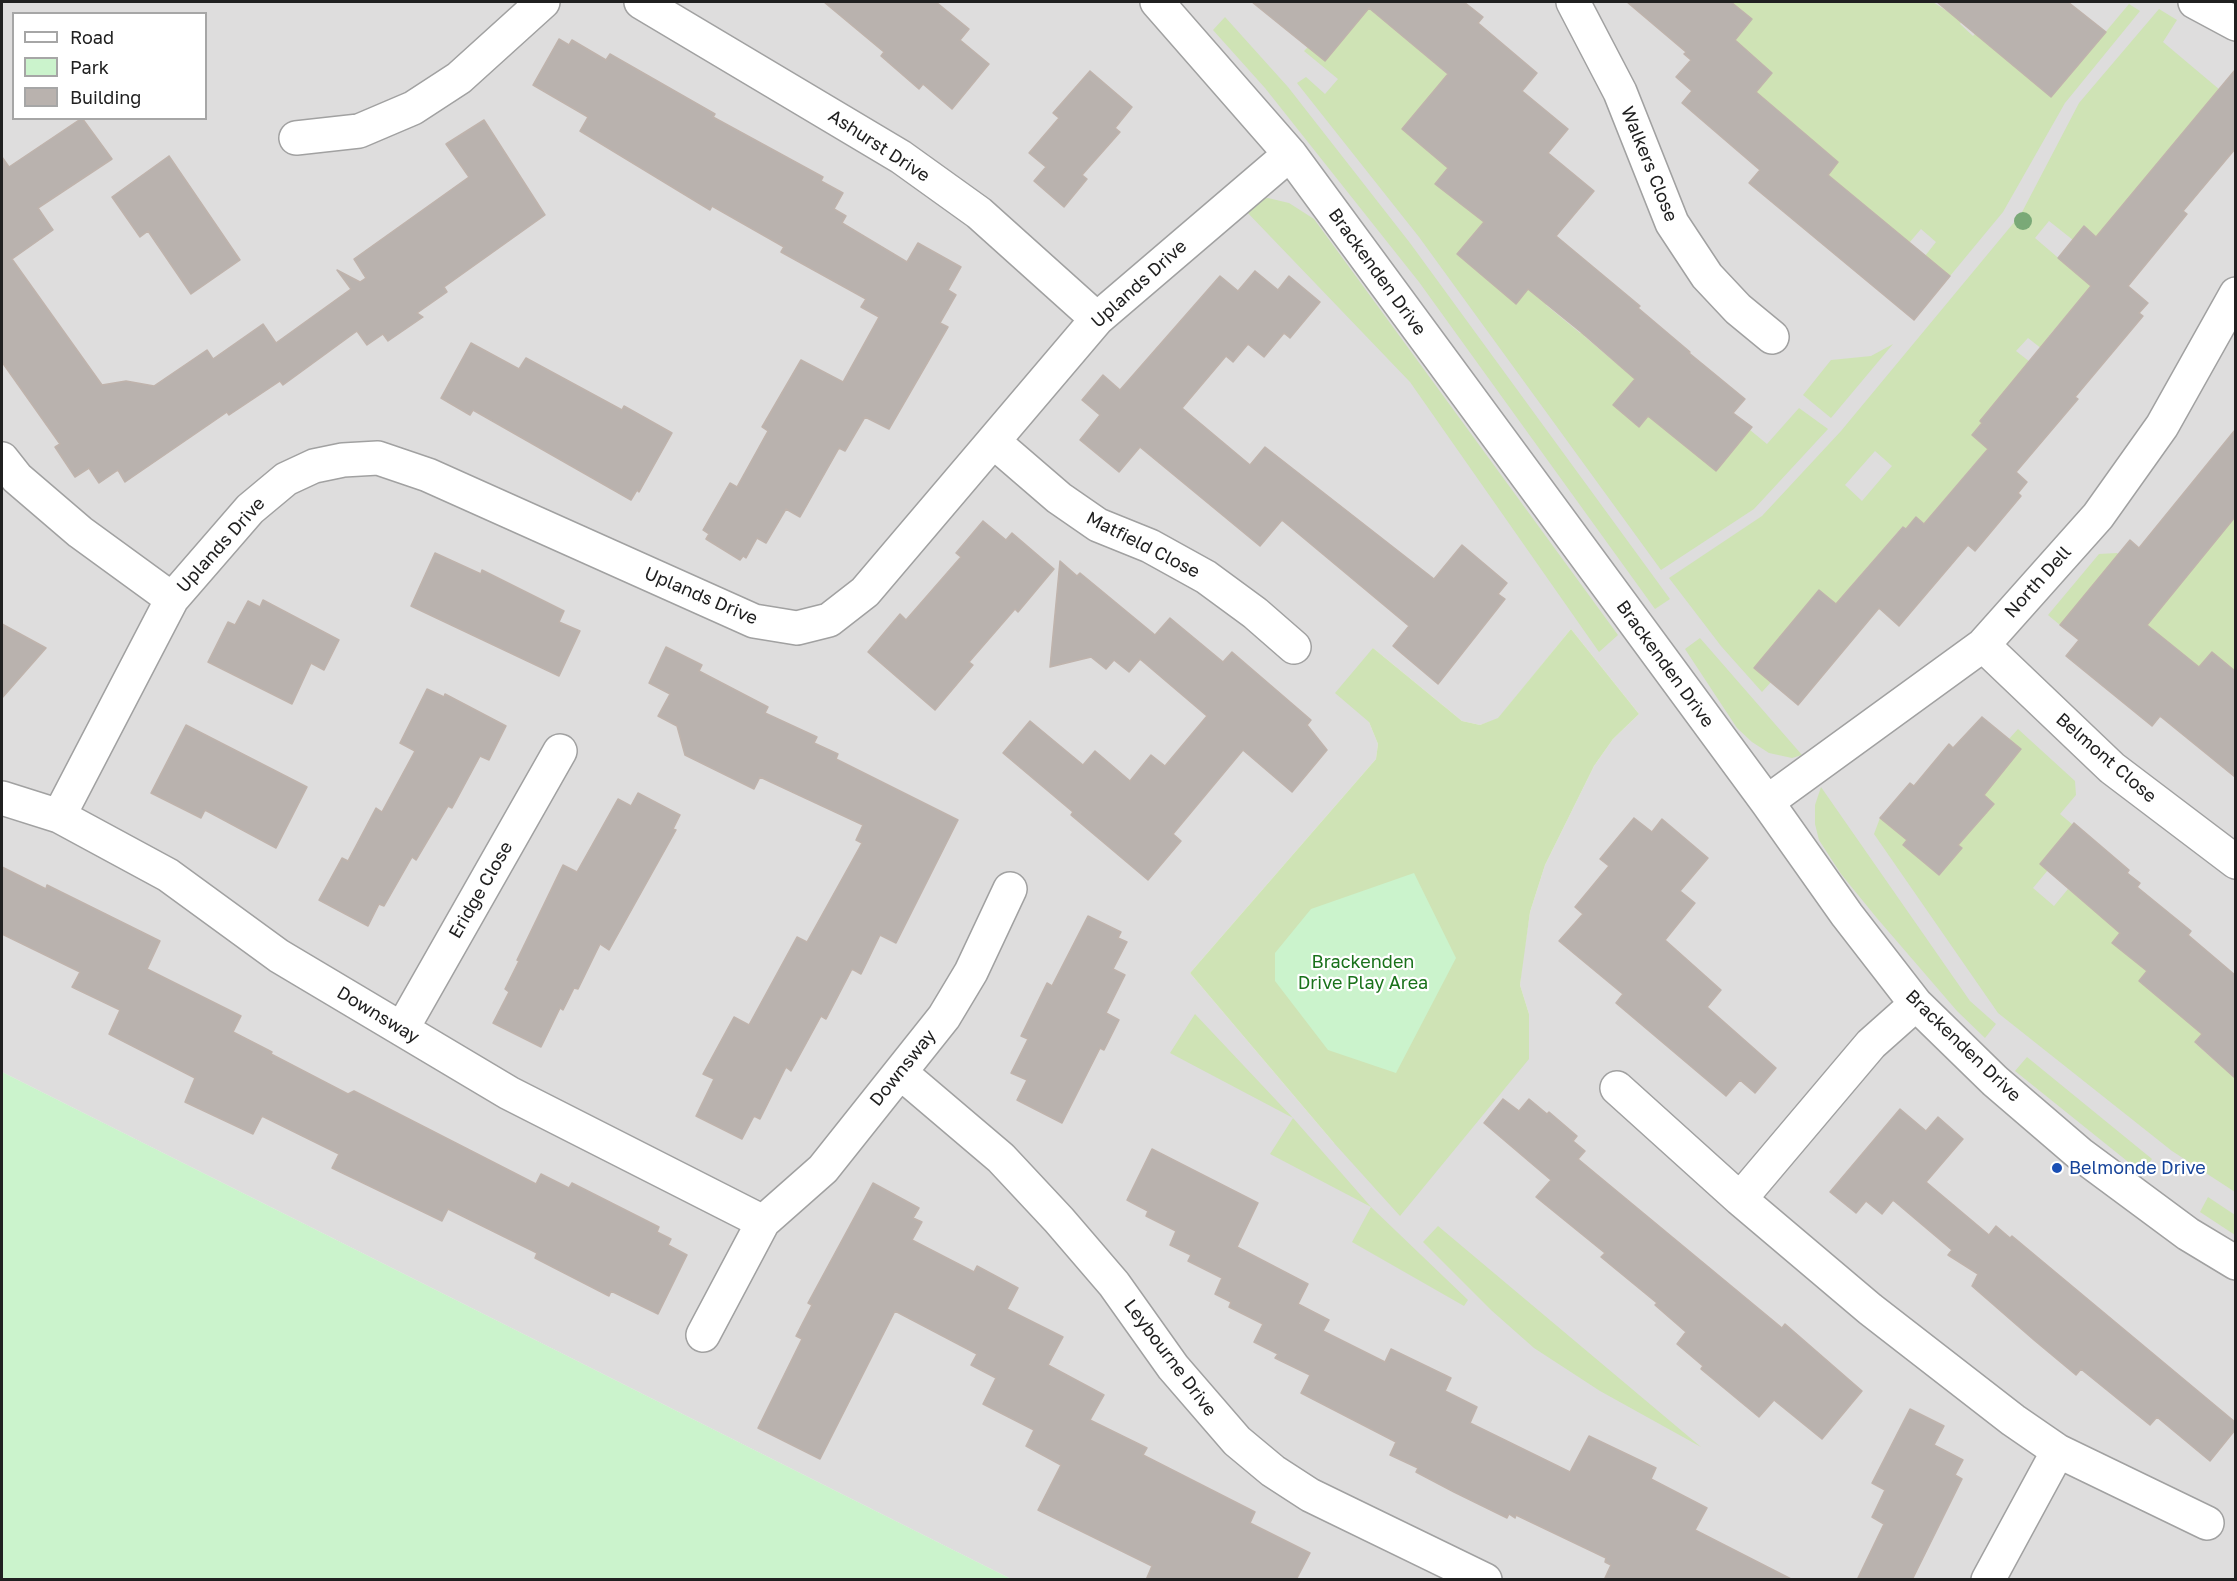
<!DOCTYPE html>
<html>
<head>
<meta charset="utf-8">
<style>
  body { margin:0 }
  #map { position:relative; width:2237px; height:1581px; overflow:hidden; background:#efece8; font-family:"Golos Text",sans-serif }
  canvas { display:block }
  .frame { position:absolute; inset:0; border:3px solid #202020; pointer-events:none }
  .legend { position:absolute; left:12px; top:12px; width:195px; height:108px; box-sizing:border-box; background:#fff; border:2px solid #a6a6a6; margin:0; padding:8px 10px; list-style:none; font-size:18px; color:#202020 }
  .legend li { display:flex; align-items:center; gap:12px; height:30px }
  .legend b { width:30px; border:2px solid #a6a6a6 }
</style>
</head>
<body>
<div id="map">
<canvas width="2237" height="1581"></canvas>
<div class="frame"></div>
<ul class="legend">
<li><b style="height:8px;background:#fff"></b>Road</li>
<li><b style="height:16px;background:#cbf3cc"></b>Park</li>
<li><b style="height:16px;background:#b9b2ae"></b>Building</li>
</ul>
</div>
<script>
const context = document.querySelector('canvas').getContext('2d');
context.lineJoin = 'round';
function fillPath(path, color) {
  context.fillStyle = color;
  context.fill(path, 'evenodd');
}
function poly(rows) {
  const path = new Path2D();
  for (const r of rows) {
    path.moveTo(r[0], r[1]);
    for (let i = 2; i < r.length; i += 2) path.lineTo(r[i], r[i + 1]);
  }
  return path;
}
function stroke(path, color, width, dash) {
  context.strokeStyle = color;
  context.lineWidth = width;
  context.lineCap = dash ? 'butt' : 'round';
  context.setLineDash(dash || []);
  context.stroke(path);
}
function write(font, color, halo, rows, align = 'center') {
  context.font = font + ' "Golos Text",sans-serif';
  context.lineWidth = 4.5;
  context.setLineDash([]);
  context.textBaseline = 'middle';
  context.strokeStyle = halo;
  context.fillStyle = color;
  for (const [text, x, y, turn = 0] of rows) {
    context.save();
    context.translate(x, y);
    context.rotate((+turn || 0) * Math.PI / 180);
    context.textAlign = isNaN(turn) ? turn : align;
    if (halo) context.strokeText(text, 0, 0);
    context.fillText(text, 0, 0);
    context.restore();
  }
}
const residential = poly([
  [2,2,2235,2,2235,1579,1011,1579,2,1072],
  [14,14,206,14,206,118,14,118],
  [1571,629,1639,714,1613,739,1594,766,1545,865,1530,912,1522,964,1520,985,1529,1014,1334,1143,1190,973,1376,759,1378,744,1369,722,1373,648,1462,721,1480,725,1498,719]
]);
const grass = poly([
  [1347,2,1449,2,1413,45,1451,77,1446,103,1563,285,1546,305,1580,333,1614,292,1618,295,1584,336,1630,375,1662,337,1666,340,1613,405,1639,426,1648,416,1716,470,1750,430,1767,444,1799,408,1828,429,1754,509,1661,570,1419,237,1297,83,1306,77,1325,94,1338,79,1304,51,1308,47,1336,48,1347,34,1331,20],
  [1716,2,1933,2,1962,21,1960,24,1973,36,1985,23,2002,56,2051,97,2129,4,2140,11,2065,103,2003,212,1950,276,1925,256,1936,242,1921,229,1909,243,1827,176,1838,162,1822,148,1777,150,1796,126,1756,92,1772,73,1741,46,1718,60,1752,19,1737,7,1731,14],
  [2159,9,2177,20,2163,42,2220,90,2096,237,2084,226,2073,240,2049,221,2035,238,2091,286,2048,337,2050,340,2042,349,2028,338,2016,351,2030,362,1980,421,1982,423,1972,435,1990,450,1978,460,1932,514,1948,545,1916,518,1906,529,1902,527,1852,585,1874,604,1859,623,1819,591,1771,682,1762,692,1721,646,1669,578,1762,516,1841,431,2021,214,2079,103],
  [1875,451,1892,466,1862,501,1845,485],
  [1225,17,1288,87,1410,243,1670,599,1655,609,1419,282,1265,88,1213,30],
  [1268,198,1289,203,1314,219,1618,635,1599,652,1410,382,1245,210,1252,200],
  [1893,344,1831,418,1803,395,1831,360,1871,356],
  [2235,517,2235,671,2212,652,2199,667,2060,625,2048,615,2099,554,2117,553,2148,580,2160,566,2181,583],
  [1571,629,1639,714,1613,739,1594,766,1545,865,1530,912,1520,985,1529,1014,1529,1059,1400,1216,1334,1143,1190,973,1376,759,1378,744,1369,722,1335,693,1373,648,1462,721,1480,725,1498,718],
  [1700,638,1802,755,1792,758,1769,753,1752,742,1737,728,1685,649],
  [2018,729,2075,781,2076,795,2060,814,2073,825,2040,863,2048,870,2033,888,2054,906,2068,889,2096,912,2145,902,2112,943,2147,971,2139,981,2206,1030,2195,1043,2221,1066,2229,1057,2235,1063,2235,1192,2172,1151,1998,1013,1874,834,1880,818,1907,840,1903,845,1944,833,1969,804,1983,816,1994,804,1984,795,2020,749,2009,739],
  [1821,787,1970,1001,1996,1024,1985,1038,1957,1011,1876,917,1841,874,1819,840,1815,824,1815,805],
  [1195,1014,1293,1118,1372,1208,1468,1300,1464,1306,1352,1242,1371,1207,1270,1154,1293,1118,1170,1053],
  [2027,1057,2152,1159,2142,1173,2015,1071],
  [2208,1197,2235,1215,2235,1235,2200,1212],
  [1438,1226,1701,1447,1600,1391,1534,1348,1491,1310,1423,1242]
]);
const park = poly([
  [1414,873,1456,958,1396,1073,1328,1050,1275,981,1275,953,1311,909],
  [2,1072,1011,1579,2,1579]
]);
const building = poly([
  [824,2,936,2,969,29,960,40,989,64,952,109,923,84,919,89,881,56,884,52,824,2],
  [1252,2,1464,2,1483,17,1478,23,1537,73,1522,91,1568,129,1548,153,1594,191,1556,236,1640,306,1638,308,1690,352,1689,353,1745,399,1733,413,1752,427,1716,471,1648,416,1639,427,1613,405,1635,379,1581,332,1528,289,1516,304,1457,254,1484,222,1435,184,1448,168,1402,129,1448,74,1369,8,1325,61,1252,2],
  [1627,2,1731,2,1752,19,1735,40,1772,73,1756,92,1838,162,1828,175,1950,276,1914,320,1749,183,1760,170,1682,103,1692,91,1676,77,1691,60,1684,54,1686,52,1627,2],
  [1937,2,2068,2,2106,32,2051,97,1937,2],
  [559,39,569,45,572,40,606,60,610,54,715,114,713,117,823,177,821,181,843,193,834,209,846,216,842,223,907,262,918,243,961,267,948,290,956,295,940,323,948,327,889,429,865,417,845,451,839,448,800,517,786,509,766,543,757,538,746,558,743,556,740,560,706,539,709,534,703,530,730,483,737,487,768,431,762,427,801,360,843,382,879,317,861,307,866,299,781,252,784,247,712,206,710,210,580,131,588,117,533,85,559,39],
  [2235,70,2235,149,2183,211,2187,214,2128,286,2148,303,2139,313,2143,316,2075,397,2078,399,2016,472,2027,482,2018,493,2021,496,1975,551,1968,545,1899,626,1879,608,1798,705,1754,668,1819,590,1836,604,1903,527,1906,529,1916,517,1924,524,1988,449,1972,435,1982,423,1980,421,2091,286,2058,258,2084,226,2096,237,2235,70],
  [1090,71,1132,107,1115,128,1120,132,1082,175,1087,179,1064,207,1034,181,1046,167,1029,153,1059,118,1053,113,1090,71],
  [82,118,112,159,38,208,53,230,12,259,102,385,126,381,154,386,207,350,213,359,263,324,276,343,351,289,337,270,360,282,366,278,354,259,469,177,446,144,484,120,545,215,444,287,447,292,417,313,423,317,388,341,383,334,367,345,357,331,283,385,280,381,229,415,227,412,125,482,118,470,99,483,89,468,75,477,55,447,60,444,2,362,2,157,9,167,82,118],
  [169,156,240,260,191,294,148,231,140,237,112,197,169,156],
  [1255,271,1278,290,1289,276,1320,302,1290,338,1284,333,1264,357,1248,344,1233,362,1226,356,1182,408,1250,465,1265,447,1434,579,1462,545,1507,583,1498,594,1505,599,1438,684,1393,646,1409,626,1282,520,1260,546,1140,447,1119,472,1080,440,1100,415,1082,400,1103,375,1120,390,1220,276,1238,291,1255,271],
  [471,343,519,369,526,358,622,410,624,406,672,433,639,492,637,490,631,500,473,410,470,415,441,398,471,343],
  [2235,430,2235,517,2147,625,2199,667,2212,652,2235,671,2235,777,2160,716,2152,726,2066,656,2079,640,2060,625,2130,540,2139,548,2235,430],
  [983,521,1006,540,1012,533,1054,569,1018,612,1015,609,969,662,973,665,935,710,868,652,900,614,906,620,961,557,956,553,983,521],
  [435,553,481,574,482,570,564,611,559,622,580,631,559,676,411,606,435,553],
  [1060,561,1077,576,1080,573,1155,635,1170,618,1223,662,1232,652,1311,720,1307,725,1327,750,1292,792,1243,750,1173,834,1181,841,1148,880,1071,815,1073,812,1003,753,1030,721,1083,765,1095,751,1130,781,1151,755,1165,766,1207,716,1140,659,1129,672,1114,660,1106,669,1091,657,1050,667,1060,561],
  [263,600,339,640,324,670,311,663,292,704,208,662,228,622,235,625,248,601,260,607,263,600],
  [2,624,46,648,2,698,2,624],
  [666,647,702,665,699,671,768,707,765,713,817,737,814,743,838,754,836,759,958,820,896,943,880,935,861,974,852,969,826,1019,821,1016,791,1071,786,1067,760,1119,754,1116,742,1139,696,1116,714,1079,703,1074,734,1017,749,1025,797,937,807,942,862,843,856,840,863,825,760,777,754,789,685,755,677,726,658,716,670,694,649,683,666,647],
  [427,689,444,697,445,694,506,726,489,760,480,756,452,808,448,806,416,860,412,857,384,906,379,904,368,926,319,900,342,858,348,861,376,808,382,812,415,751,400,743,427,689],
  [1982,717,2021,749,1984,795,1994,804,1958,845,1962,848,1939,875,1903,845,1907,840,1880,818,1910,783,1914,786,1949,744,1953,748,1982,717],
  [186,725,307,787,276,848,205,810,201,818,151,793,186,725],
  [638,793,680,815,673,829,676,830,609,950,600,944,578,989,574,988,563,1010,560,1008,541,1047,493,1023,509,992,505,989,519,961,517,960,563,865,577,872,618,799,631,806,638,793],
  [1634,818,1652,832,1662,819,1708,858,1680,891,1695,903,1665,940,1721,990,1707,1007,1776,1068,1755,1093,1740,1080,1726,1096,1616,1003,1623,994,1559,941,1583,914,1575,907,1609,866,1600,859,1634,818],
  [2074,823,2129,870,2127,873,2140,883,2137,887,2191,931,2188,935,2235,975,2235,1078,2195,1042,2202,1034,2139,981,2147,971,2112,943,2120,933,2040,864,2074,823],
  [2,867,46,889,47,885,160,941,147,969,241,1016,233,1032,272,1052,271,1054,348,1094,354,1091,362,1095,536,1184,541,1174,569,1188,572,1183,659,1227,657,1232,671,1239,668,1245,687,1255,658,1314,611,1291,609,1296,535,1258,537,1253,448,1209,442,1221,332,1168,339,1154,262,1116,253,1134,185,1102,195,1078,109,1034,120,1010,72,987,80,972,2,934,2,867],
  [1088,916,1121,932,1118,938,1127,942,1113,969,1125,975,1106,1013,1119,1020,1104,1050,1100,1048,1062,1123,1017,1100,1027,1080,1011,1073,1028,1039,1021,1036,1047,983,1052,986,1088,916],
  [1503,1099,1519,1111,1529,1099,1547,1114,1549,1112,1577,1136,1573,1141,1585,1151,1578,1159,1782,1328,1785,1324,1862,1391,1822,1439,1774,1400,1759,1417,1701,1369,1703,1366,1677,1344,1686,1332,1655,1305,1657,1303,1601,1257,1605,1253,1536,1197,1551,1180,1484,1123,1503,1099],
  [1900,1109,1926,1131,1938,1117,1963,1139,1926,1182,1989,1235,1996,1226,2010,1238,2012,1236,2235,1422,2235,1430,2210,1461,2157,1417,2150,1425,2081,1369,2076,1375,2034,1340,1972,1286,1978,1274,1948,1255,1952,1250,1893,1200,1882,1214,1866,1201,1856,1213,1830,1192,1900,1109],
  [1152,1149,1258,1203,1237,1247,1308,1284,1298,1304,1329,1320,1323,1331,1385,1362,1391,1349,1451,1378,1445,1391,1477,1407,1470,1423,1570,1472,1589,1436,1656,1468,1651,1479,1707,1508,1695,1530,1793,1580,1604,1580,1611,1565,1605,1562,1606,1558,1516,1515,1515,1518,1509,1514,1507,1518,1454,1492,1416,1472,1418,1468,1390,1455,1396,1442,1301,1393,1310,1375,1275,1358,1278,1354,1254,1342,1263,1324,1229,1307,1231,1302,1215,1294,1222,1278,1188,1261,1191,1255,1170,1245,1176,1231,1146,1216,1148,1211,1127,1200,1152,1149],
  [873,1183,919,1208,913,1218,922,1222,912,1240,974,1272,977,1266,1018,1288,1007,1309,1063,1337,1048,1365,1104,1395,1090,1420,1147,1448,1143,1455,1255,1512,1250,1523,1310,1553,1296,1580,1146,1580,1152,1566,1038,1510,1061,1465,1026,1446,1034,1430,983,1404,996,1378,971,1365,977,1354,895,1311,820,1459,758,1428,802,1339,796,1336,812,1305,808,1303,873,1183],
  [1910,1409,1944,1426,1934,1445,1963,1460,1955,1475,1962,1479,1912,1580,1857,1580,1884,1524,1872,1517,1885,1490,1872,1483,1910,1409]
]);
const minor = poly([
  [641,2,901,157,979,213,1097,319],
  [1157,2,1290,154,1767,802,1847,915,1916,1004,1995,1081,2080,1154,2188,1234,2236,1263],
  [1573,2,1620,92,1672,223,1707,276,1738,309,1772,337],
  [2195,2,2236,24],
  [296,138,359,131,413,108,459,78,543,2],
  [994,442,1059,498,1098,525,1150,546,1206,577,1255,613,1294,647],
  [2,459,17,478,80,532,172,599],
  [1983,645,2112,768,2236,862],
  [2,798,59,816,168,875,279,956,509,1093,763,1222,823,1169,944,1017,971,972,1010,889],
  [1767,802,1983,645,2098,516,2162,426,2236,294],
  [59,816,172,599,250,509,286,479,314,466,343,460,378,458,428,475,754,621,797,628,829,620,865,592,1097,319,1290,154],
  [402,1029,560,751],
  [901,1073,1001,1158,1059,1220,1114,1284,1173,1367,1237,1441,1273,1471,1310,1495,1485,1580],
  [1617,1088,1740,1199,1870,1309,2013,1420,2058,1451,2207,1523],
  [1740,1199,1871,1044,1916,1004],
  [703,1335,763,1222],
  [1988,1580,2058,1451]
]);
const trees = [
  [2023,221]
];
const markers = [
  [2057,1168,6,"#1a4fb4"]
];
const streetNames = [
  ["Ashurst Drive",879,146,33],
  ["Walkers Close",1649,164,68],
  ["Brackenden Drive",1377,272,54],
  ["Uplands Drive",1139,284,-42],
  ["Uplands Drive",221,545,-48],
  ["Matfield Close",1143,545,27],
  ["North Dell",2038,582,-48],
  ["Uplands Drive",701,596,23],
  ["Brackenden Drive",1665,664,54],
  ["Belmont Close",2106,758,41],
  ["Eridge Close",481,890,-60],
  ["Downsway",378,1015,31],
  ["Brackenden Drive",1963,1046,44],
  ["Downsway",903,1068,-51],
  ["Leybourne Drive",1170,1358,53]
];
const parkNames = [
  ["Brackenden",1363,962],
  ["Drive Play Area",1363,983]
];
const transitNames = [
  ["Belmonde Drive",2069,1168]
];
fillPath(residential, '#dedddd');
fillPath(grass, '#cfe3b5');
fillPath(park, '#cbf3cc');
fillPath(building, '#b9b2ae');
stroke(building, '#bfb3ac', 1.5);
stroke(minor, '#a1a1a1', 36);
stroke(minor, '#fff', 33);
context.fillStyle = '#7aa977';
for (const [x, y] of trees) {
  context.beginPath();
  context.arc(x, y, 9, 0, 2 * Math.PI);
  context.fill();
}
for (const [x, y, r, color] of markers) {
  const dot = new Path2D();
  dot.arc(x, y, r, 0, 2 * Math.PI);
  context.fillStyle = color;
  context.fill(dot);
  stroke(dot, '#fff', 2);
}
write('18px', '#202020', '#fff', streetNames);
write('18px', '#1a721b', '#fff', parkNames);
write('18px', '#164399', '#fff', transitNames, 'left');
</script>
</body>
</html>
